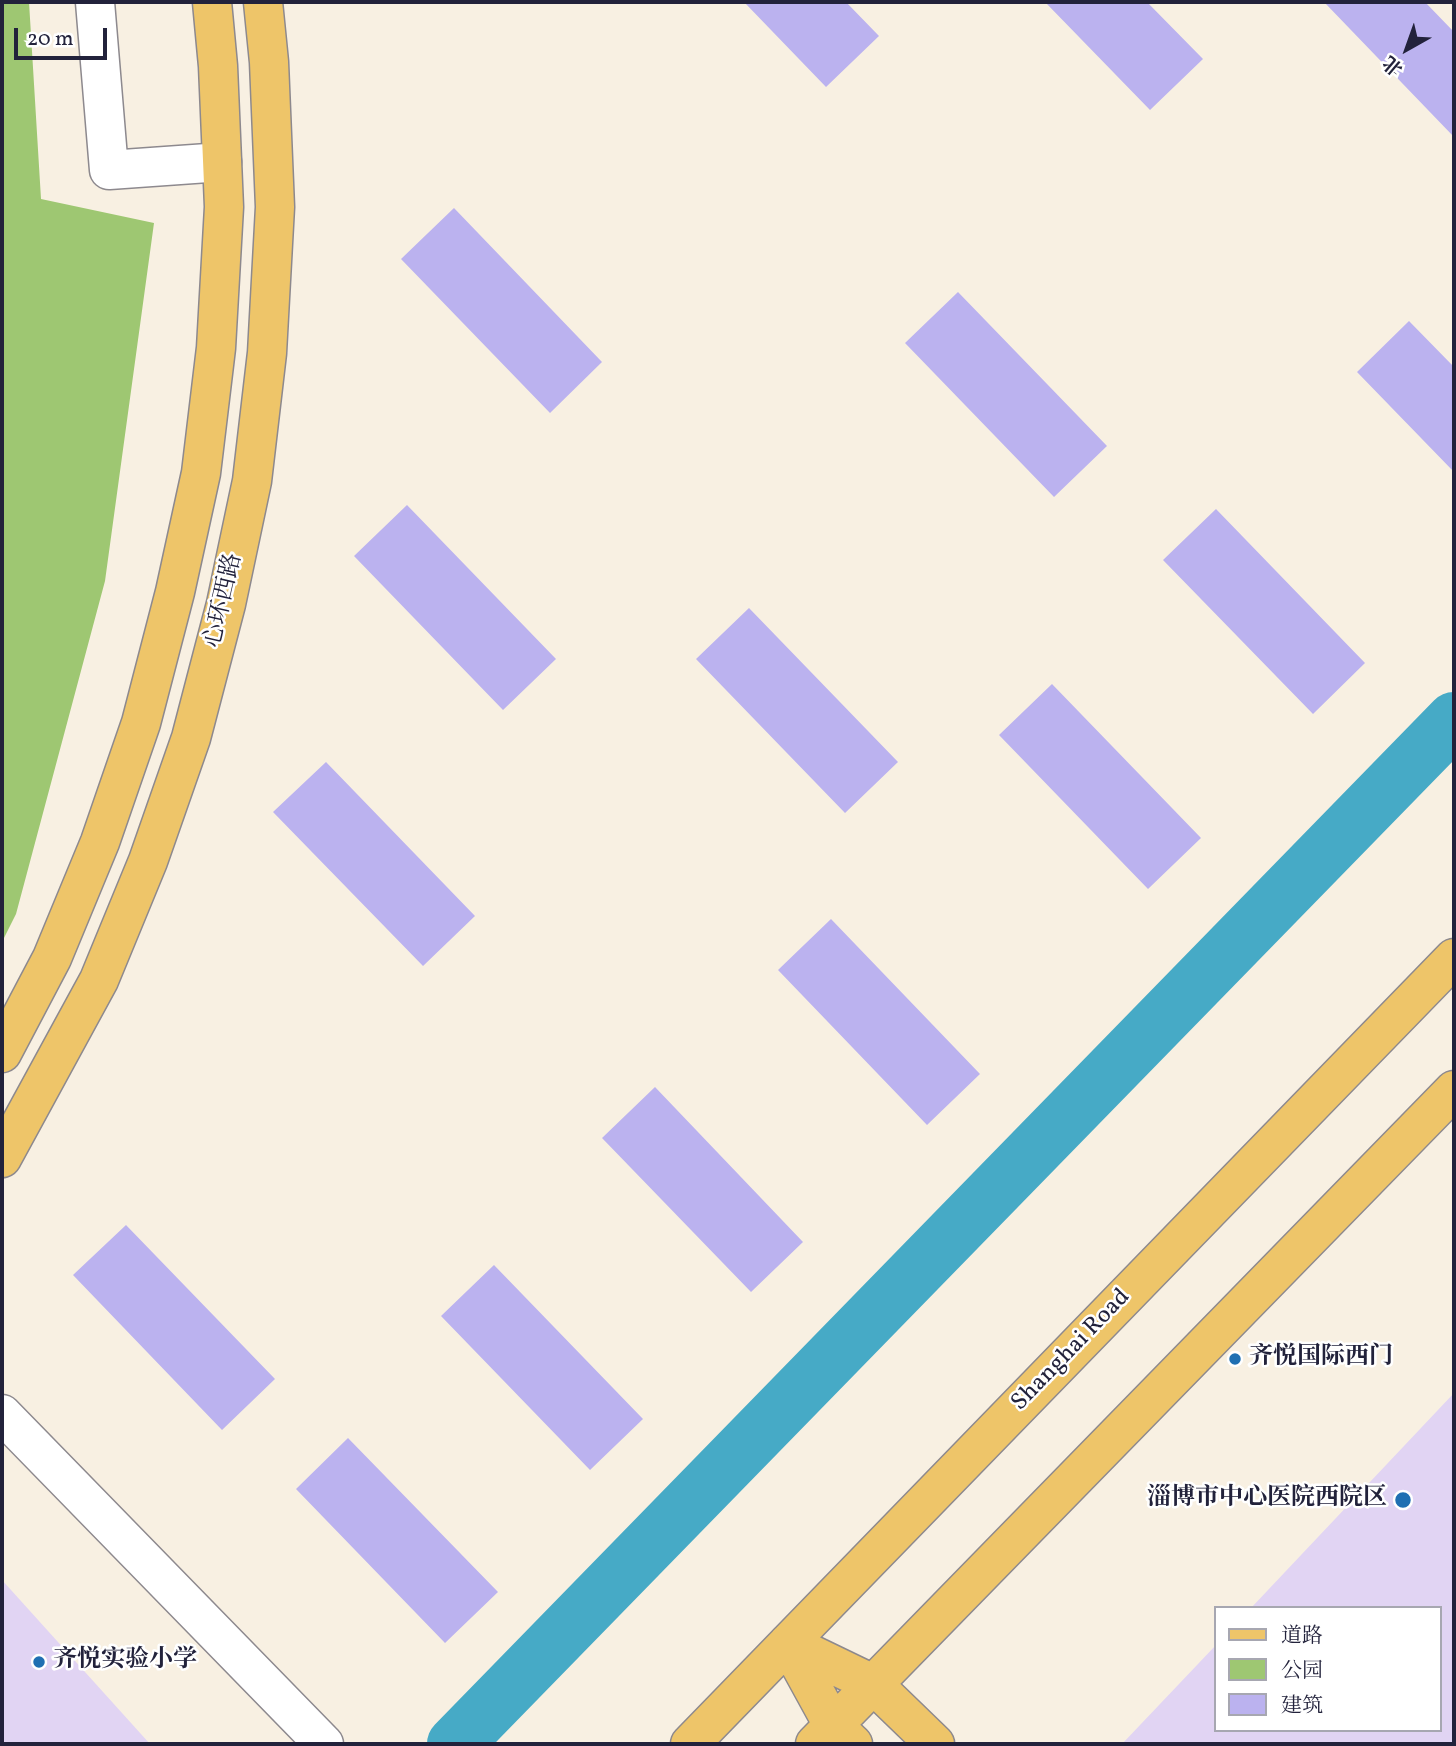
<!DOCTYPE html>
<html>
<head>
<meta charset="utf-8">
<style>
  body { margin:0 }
  #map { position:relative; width:1456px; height:1746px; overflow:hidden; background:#f8f0e2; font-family:Vollkorn,"Noto Serif SC",serif }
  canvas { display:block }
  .frame { position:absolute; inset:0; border:4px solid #22223b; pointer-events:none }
  .legend { position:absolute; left:1214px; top:1606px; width:228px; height:126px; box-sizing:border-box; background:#fff; border:2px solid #a7a7b1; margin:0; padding:9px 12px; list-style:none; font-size:21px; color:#22223b }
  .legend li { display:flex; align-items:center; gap:14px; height:35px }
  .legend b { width:35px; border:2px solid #a7a7b1 }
  .north { position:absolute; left:1372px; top:14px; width:70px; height:70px; -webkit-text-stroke:5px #fff; paint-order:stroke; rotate:220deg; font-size:19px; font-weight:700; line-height:28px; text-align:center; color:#22223b }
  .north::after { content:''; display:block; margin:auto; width:24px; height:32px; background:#22223b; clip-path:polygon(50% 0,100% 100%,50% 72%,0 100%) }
  .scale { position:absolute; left:14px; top:28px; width:93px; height:32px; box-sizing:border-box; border:4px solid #22223b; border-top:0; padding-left:9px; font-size:21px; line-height:24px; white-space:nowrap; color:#22223b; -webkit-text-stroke:5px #fff; paint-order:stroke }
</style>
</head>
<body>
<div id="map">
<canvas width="1456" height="1746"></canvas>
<div class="frame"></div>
<ul class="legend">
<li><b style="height:9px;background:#eec569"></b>道路</li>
<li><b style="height:19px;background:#9ec772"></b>公园</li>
<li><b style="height:19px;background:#bbb2ef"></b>建筑</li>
</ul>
<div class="north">北</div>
<div class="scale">20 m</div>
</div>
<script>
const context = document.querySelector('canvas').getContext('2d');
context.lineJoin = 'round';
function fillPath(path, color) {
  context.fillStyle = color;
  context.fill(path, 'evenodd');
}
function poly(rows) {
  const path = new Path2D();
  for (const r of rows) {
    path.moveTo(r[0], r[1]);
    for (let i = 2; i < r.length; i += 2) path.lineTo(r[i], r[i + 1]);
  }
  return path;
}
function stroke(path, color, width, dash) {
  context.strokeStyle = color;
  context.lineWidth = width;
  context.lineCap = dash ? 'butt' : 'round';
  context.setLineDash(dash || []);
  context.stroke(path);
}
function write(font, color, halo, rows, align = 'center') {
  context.font = font + ' Vollkorn,"Noto Serif SC",serif';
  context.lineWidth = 5;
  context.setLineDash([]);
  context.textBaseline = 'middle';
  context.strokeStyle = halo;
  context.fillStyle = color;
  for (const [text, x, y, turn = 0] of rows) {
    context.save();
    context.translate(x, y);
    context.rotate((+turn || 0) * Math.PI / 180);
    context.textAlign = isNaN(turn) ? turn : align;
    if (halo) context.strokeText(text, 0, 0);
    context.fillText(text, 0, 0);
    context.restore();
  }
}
const built = poly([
  [1454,1393,1454,1744,1122,1744,1216,1645,1216,1730,1440,1730,1440,1608,1251,1608],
  [2,1580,150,1744,2,1744]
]);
const green = poly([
  [2,2,29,2,41,199,154,223,105,581,16,914,2,942]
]);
const river = poly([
  [455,1744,1454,720]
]);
const building = poly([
  [744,2,846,2,879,36,826,87],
  [1045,2,1147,2,1203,59,1150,110],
  [1324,2,1425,2,1454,32,1454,137],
  [454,208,602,362,550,413,401,259],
  [958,292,1107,446,1054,497,905,343],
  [1409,321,1454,367,1454,472,1357,372],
  [407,505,556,659,503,710,354,556],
  [1216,509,1365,663,1313,714,1163,560],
  [749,608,898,762,845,813,696,659],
  [1052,684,1201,838,1148,889,999,735],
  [326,762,475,916,423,966,273,812],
  [831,919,980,1074,927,1125,778,970],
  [655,1087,803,1242,751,1292,602,1138],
  [126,1225,275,1379,222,1430,73,1275],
  [494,1265,643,1419,590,1470,441,1316],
  [348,1438,498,1592,445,1643,296,1489]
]);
const minor = poly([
  [95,2,109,170,222,162],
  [2,1414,324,1744]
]);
const major = poly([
  [2,1053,52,958,100,842,141,723,175,592,201,473,216,348,224,207,218,66,212,2],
  [2,1158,99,980,148,861,191,738,226,604,252,481,267,353,275,207,269,62,263,2],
  [788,1643,873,1684,935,1744],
  [788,1643,833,1725,853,1744],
  [690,1744,1454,958],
  [815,1744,1454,1090]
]);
const markers = [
  [1235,1359,7,"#1f6fb2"],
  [1403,1500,9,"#1f6fb2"],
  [39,1662,7,"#1f6fb2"]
];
const streetNames = [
  ["心环西路",225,601,-77],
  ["Shanghai Road",1072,1351,-46]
];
const poiNames = [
  ["齐悦国际西门",1249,1359],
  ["淄博市中心医院西院区",1387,1500,"right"],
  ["齐悦实验小学",53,1662]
];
fillPath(built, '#e1d4f3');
fillPath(green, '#9ec772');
stroke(river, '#46aac6', 56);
fillPath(building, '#bbb2ef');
stroke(minor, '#8d898e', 41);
stroke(major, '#8d898e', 41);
stroke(minor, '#fff', 38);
stroke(major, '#eec569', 38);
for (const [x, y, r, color] of markers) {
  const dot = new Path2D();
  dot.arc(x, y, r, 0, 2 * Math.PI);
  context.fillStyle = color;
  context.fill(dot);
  stroke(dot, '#fff', 2.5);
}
write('24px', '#22223b', '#fff', streetNames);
write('bold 24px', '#22223b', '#fff', poiNames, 'left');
</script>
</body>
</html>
